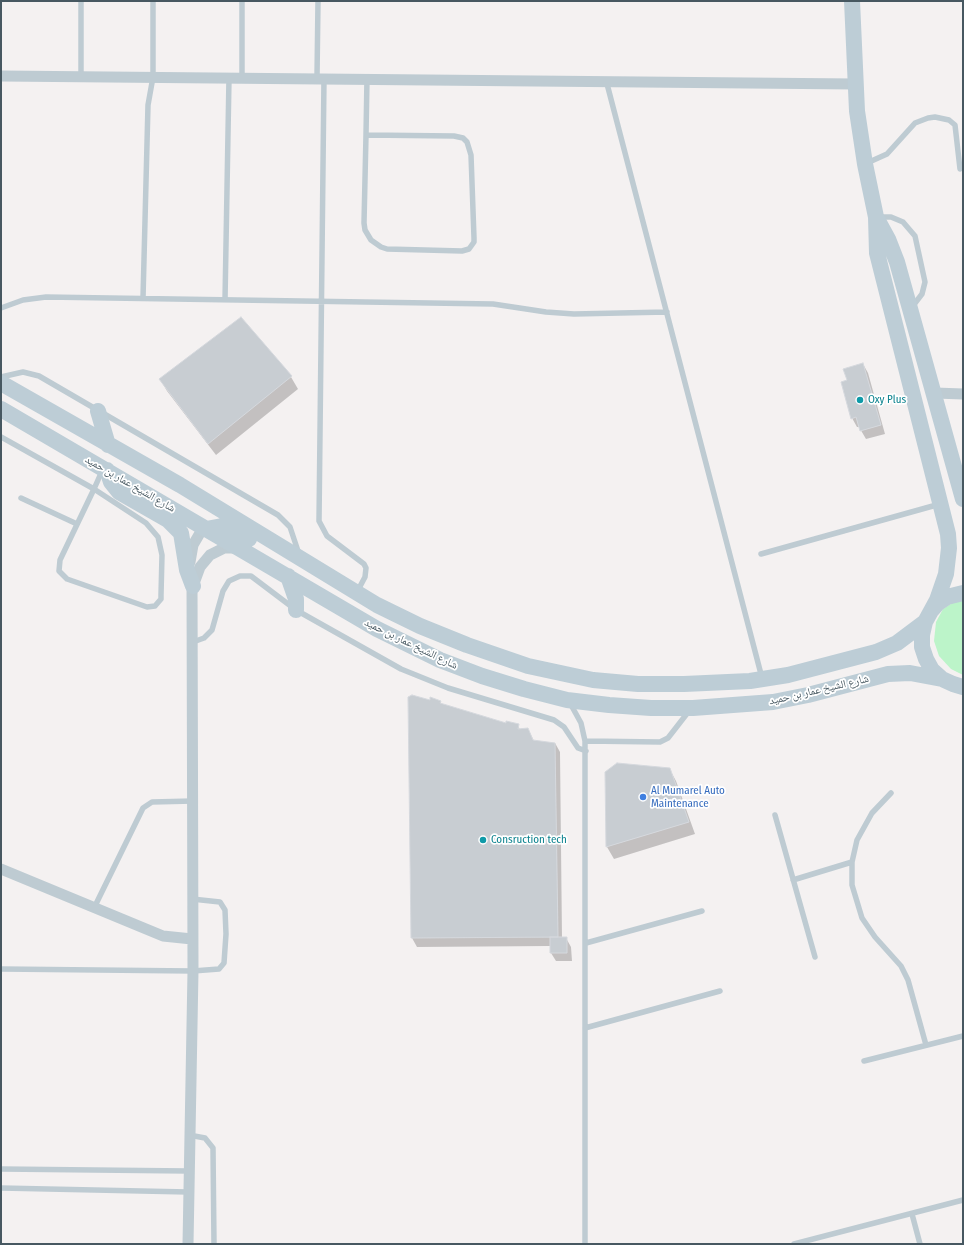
<!DOCTYPE html>
<html>
<head>
<meta charset="utf-8">
<style>
  body { margin:0 }
  #map { position:relative; width:964px; height:1245px; overflow:hidden; background:#f4f1f1; font-family:"Fira Sans Condensed",sans-serif }
  canvas { display:block }
  .frame { position:absolute; inset:0; border:2px solid #475861; pointer-events:none }
</style>
</head>
<body>
<div id="map">
<canvas width="964" height="1245"></canvas>
<div class="frame"></div>
</div>
<script>
const context = document.querySelector('canvas').getContext('2d');
context.lineJoin = 'round';
function fillPath(path, color) {
  context.fillStyle = color;
  context.fill(path, 'evenodd');
}
function poly(rows) {
  const path = new Path2D();
  for (const r of rows) {
    path.moveTo(r[0], r[1]);
    for (let i = 2; i < r.length; i += 2) path.lineTo(r[i], r[i + 1]);
  }
  return path;
}
function stroke(path, color, width, dash) {
  context.strokeStyle = color;
  context.lineWidth = width;
  context.lineCap = dash ? 'butt' : 'round';
  context.setLineDash(dash || []);
  context.stroke(path);
}
function write(font, color, halo, rows, align = 'center') {
  context.font = font + ' "Fira Sans Condensed","Noto Naskh Arabic",sans-serif';
  context.lineWidth = 3.5;
  context.setLineDash([]);
  context.textBaseline = 'middle';
  context.strokeStyle = halo;
  context.fillStyle = color;
  for (const [text, x, y, turn = 0] of rows) {
    context.save();
    context.translate(x, y);
    context.rotate((+turn || 0) * Math.PI / 180);
    context.textAlign = isNaN(turn) ? turn : align;
    if (halo) context.strokeText(text, 0, 0);
    context.fillText(text, 0, 0);
    context.restore();
  }
}
const green = poly([
  [963,596,963,675,951,669,939,656,934,641,936,622,943,609]
]);
const shadow = poly([
  [863,364,868,373,885,434,866,439,859,427,857,427,852,418,848,381],
  [291,377,298,389,216,455,167,391,160,379],
  [430,701,440,701,442,705,506,724,518,725,520,730,528,729,534,741,555,743,560,752,562,938,566,938,571,947,572,961,556,961,551,953,551,946,417,947,412,938],
  [669,768,676,781,695,834,614,859,607,847,606,772]
]);
const building = poly([
  [241,317,292,376,208,444,159,379,241,317],
  [863,363,881,425,860,431,856,417,851,419,841,382,847,380,843,369,863,363],
  [412,695,430,700,430,697,441,701,440,703,506,723,506,721,519,724,518,729,528,728,533,740,555,743,558,937,411,938,408,697,412,695],
  [617,763,670,768,689,822,606,847,605,772,617,763],
  [550,937,567,937,567,953,550,953,550,937]
]);
const lane = poly([
  [81,76,81,1],
  [242,77,242,1],
  [317,77,318,1],
  [324,78,319,521,327,536,364,564,366,568,365,577,357,592],
  [606,80,762,678],
  [366,135,454,136,463,138,467,142,471,155,474,238,474,242,469,249,462,251,387,249,381,247,371,240,365,230,364,223,366,135],
  [366,135,367,78],
  [867,163,887,154,915,123,928,118,935,117,949,120,955,125,960,169],
  [879,217,891,217,903,222,915,236,925,282,922,294,912,307],
  [143,298,148,105,153,77,153,1],
  [225,300,229,78],
  [1,308,23,300,46,297,493,304,546,312,574,314,667,312],
  [1,377,23,372,39,376,278,515,290,527,299,554],
  [1,437,94,489,102,471],
  [94,489,146,523,158,537,162,555,161,595,161,599,155,606,147,607,67,579,59,571,60,560,94,489],
  [21,498,77,524],
  [761,554,940,504],
  [193,642,204,638,212,630,223,591,229,581,240,576,251,576,296,610,401,669,448,688,554,720,564,727,578,748,586,751],
  [570,703,581,723,585,741,585,1244],
  [585,741,660,742,668,738,689,711],
  [891,793,872,813,857,840,852,862,852,885,862,918,875,937,901,966,908,980,926,1045],
  [775,815,815,957],
  [793,880,852,862],
  [94,908,143,808,152,802,193,801],
  [586,943,702,911],
  [1,969,193,971,219,969,224,963,226,934,225,910,220,902,192,899],
  [585,1028,720,991],
  [864,1061,963,1036],
  [189,1135,205,1138,213,1148,214,1244],
  [1,1169,188,1171],
  [1,1188,188,1192],
  [912,1214,920,1244],
  [794,1244,963,1200]
]);
const street = poly([
  [1,76,855,84],
  [935,393,963,394],
  [190,562,193,545,200,533,206,529],
  [193,586,200,567,210,555,224,548,237,548],
  [1,869,163,936,192,939],
  [188,1244,193,971,192,579]
]);
const secondary = poly([
  [852,1,857,111,865,164,876,217,877,253,948,534,949,548,946,574,937,600,931,611],
  [876,217,888,239,897,262,963,499],
  [1,383,180,485,377,605,420,626,467,645,528,666,593,680,638,684,684,684,750,681,788,675,876,652,897,643,925,622],
  [1,409,377,629,440,660,482,676,524,689,567,700,609,705,651,708,693,708,773,702,808,695,888,674,910,673,942,679],
  [98,411,108,445],
  [107,470,111,482,119,492,168,520,181,533,187,570,193,586],
  [206,529,222,526,249,539],
  [288,576,296,599,296,610],
  [963,593,947,597,938,603,931,611,925,622,922,635,922,647,926,659,932,670,942,679,953,684,963,687]
]);
const markers = [
  [860,400,4,"#0f9aa8"],
  [643,797,4,"#3f7fe0"],
  [483,840,4,"#0f9aa8"]
];
const cultureNames = [
  ["Oxy Plus",868,400],
  ["Consruction tech",491,840]
];
const streetNames = [
  ["شارع الشيخ عمار بن حميد",130,484,30],
  ["شارع الشيخ عمار بن حميد",411,644,26],
  ["شارع الشيخ عمار بن حميد",819,690,-13]
];
const shopNames = [
  ["Al Mumarel Auto",651,791],
  ["Maintenance",651,804]
];
fillPath(green, '#bcf4c9');
fillPath(shadow, '#0003');
fillPath(building, '#c8cdd2');
stroke(building, '#d5d8dd', 1);
stroke(lane, '#becbd2', 5.5);
stroke(street, '#becbd2', 11);
stroke(secondary, '#bdcdd6', 16);
for (const [x, y, r, color] of markers) {
  const dot = new Path2D();
  dot.arc(x, y, r, 0, 2 * Math.PI);
  context.fillStyle = color;
  context.fill(dot);
  stroke(dot, '#fff', 1.5);
}
write('11px', '#0d838f', '#fff', cultureNames, 'left');
write('11px', '#475861', '#fff', streetNames);
write('11px', '#366cbe', '#fff', shopNames, 'left');
</script>
</body>
</html>
